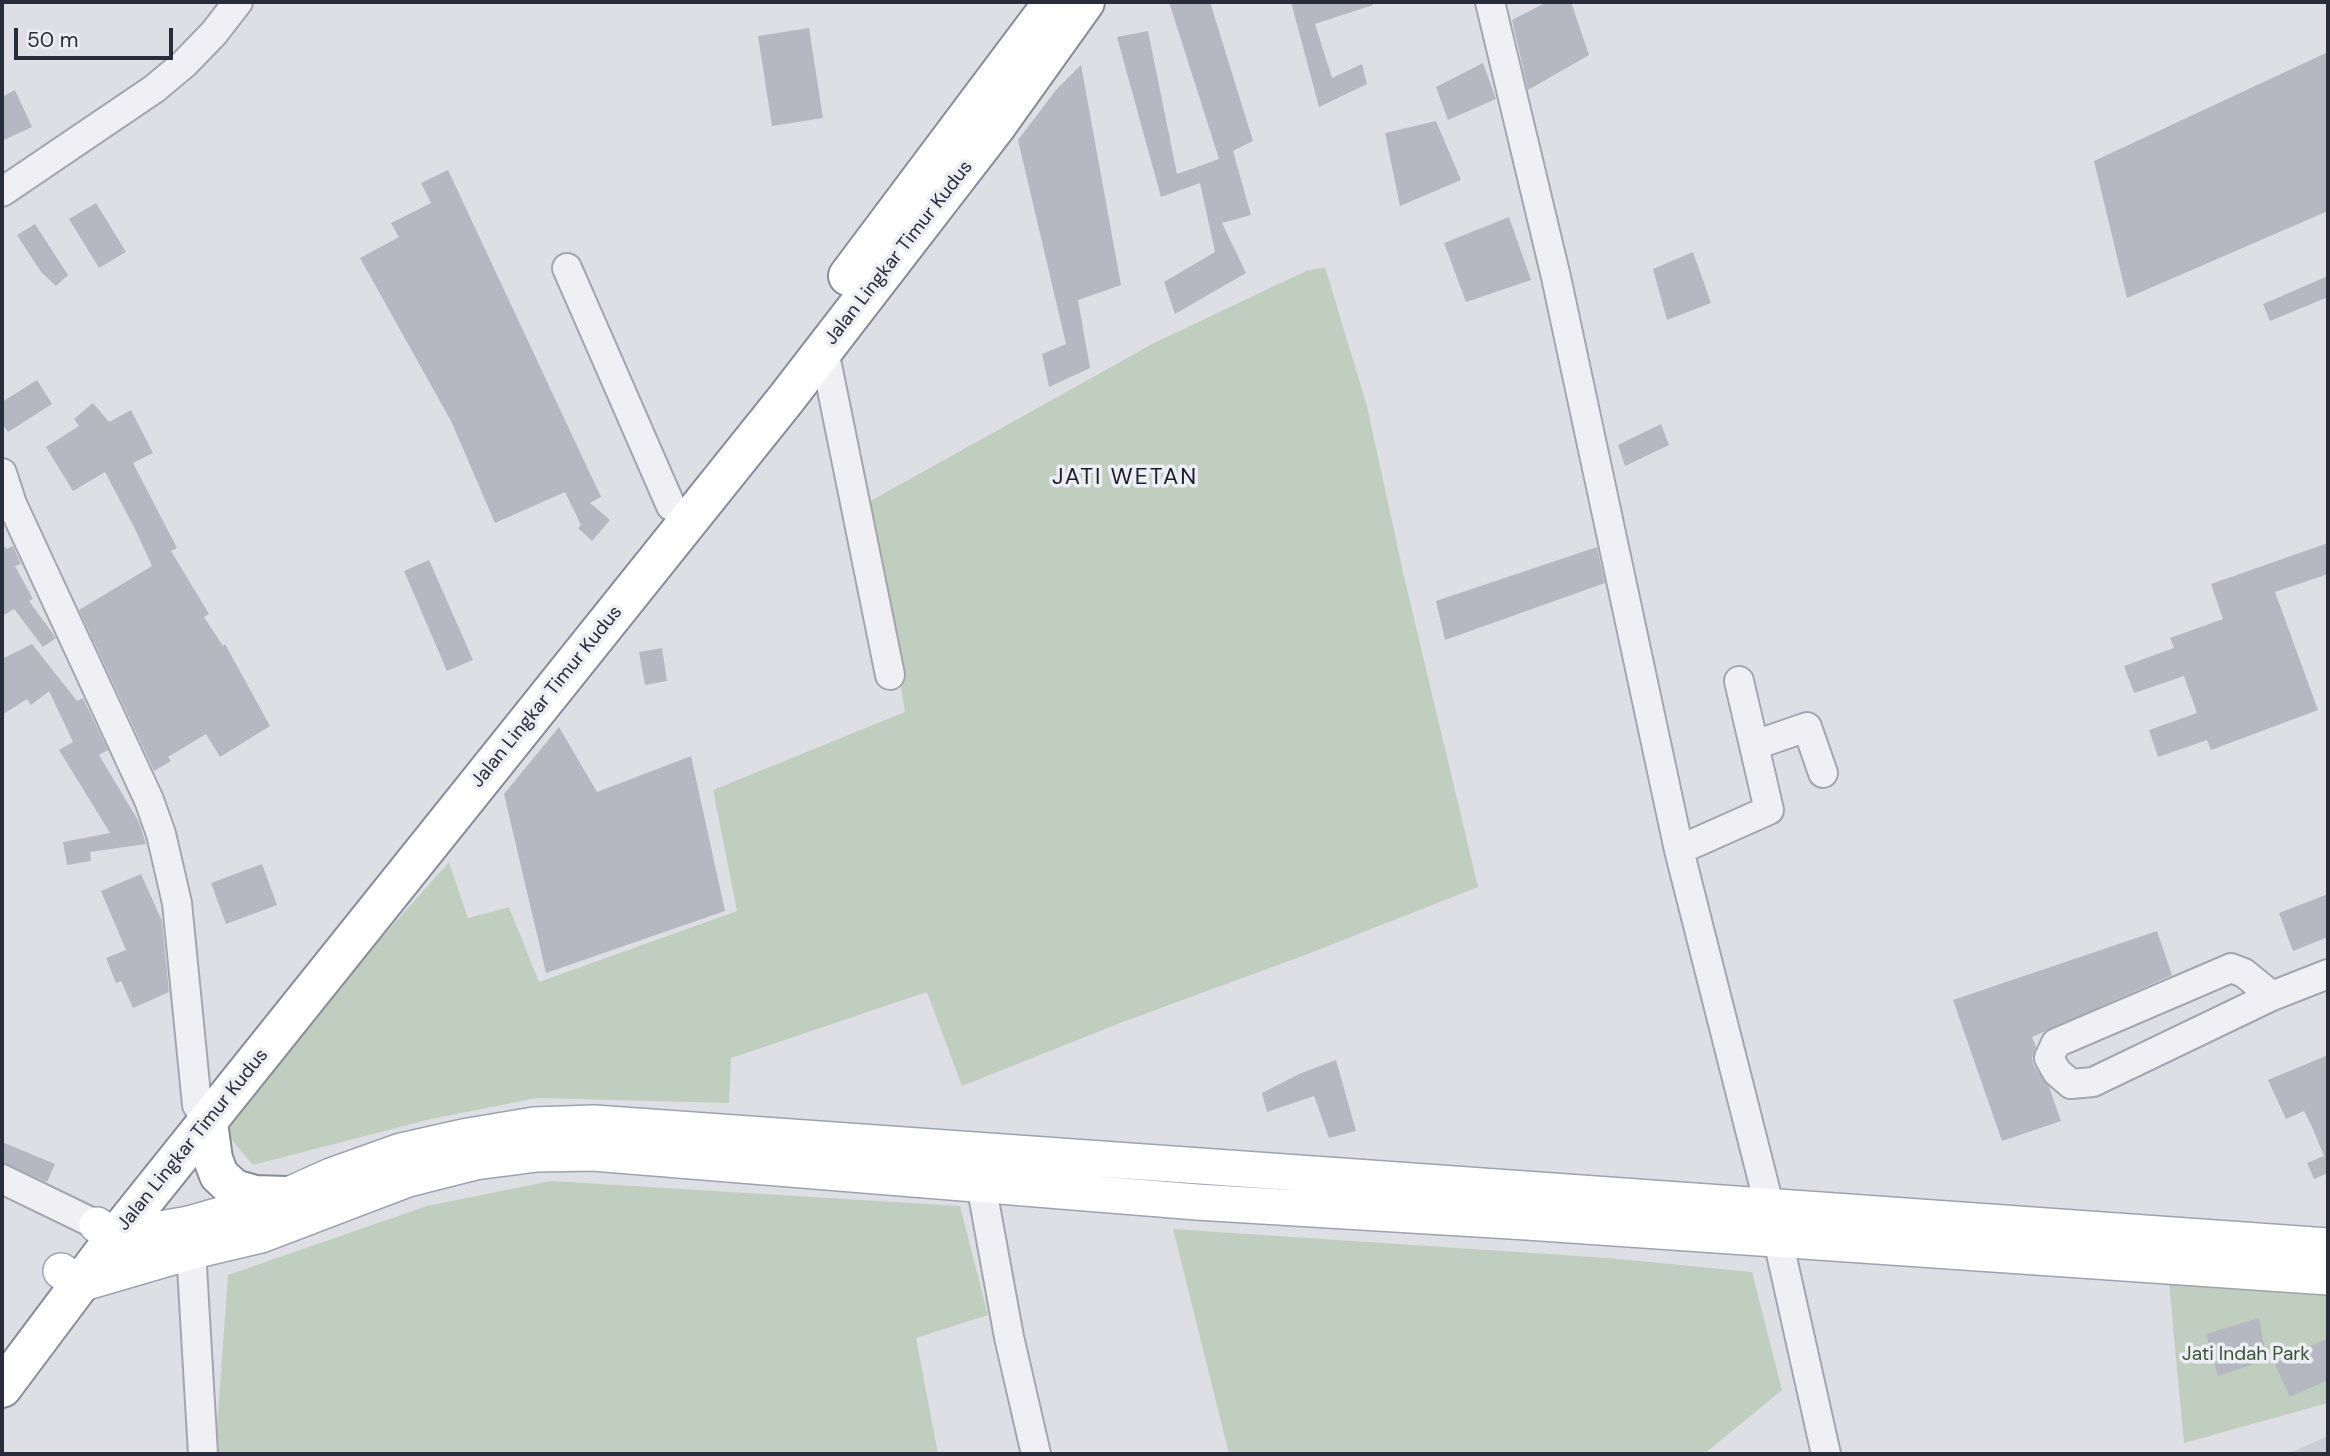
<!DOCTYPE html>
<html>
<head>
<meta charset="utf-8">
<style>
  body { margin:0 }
  #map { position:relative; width:2330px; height:1456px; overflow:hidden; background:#dddfe5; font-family:"DM Sans",sans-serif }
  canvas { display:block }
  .frame { position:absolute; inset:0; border:4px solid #292c3a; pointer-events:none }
  .scale { position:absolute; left:14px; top:28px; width:159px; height:32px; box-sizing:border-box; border:4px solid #292c3a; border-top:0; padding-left:9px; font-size:21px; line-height:24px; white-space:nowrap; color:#292c3a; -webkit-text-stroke:5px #eceef3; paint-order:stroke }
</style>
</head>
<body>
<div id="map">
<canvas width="2330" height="1456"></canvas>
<div class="frame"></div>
<div class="scale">50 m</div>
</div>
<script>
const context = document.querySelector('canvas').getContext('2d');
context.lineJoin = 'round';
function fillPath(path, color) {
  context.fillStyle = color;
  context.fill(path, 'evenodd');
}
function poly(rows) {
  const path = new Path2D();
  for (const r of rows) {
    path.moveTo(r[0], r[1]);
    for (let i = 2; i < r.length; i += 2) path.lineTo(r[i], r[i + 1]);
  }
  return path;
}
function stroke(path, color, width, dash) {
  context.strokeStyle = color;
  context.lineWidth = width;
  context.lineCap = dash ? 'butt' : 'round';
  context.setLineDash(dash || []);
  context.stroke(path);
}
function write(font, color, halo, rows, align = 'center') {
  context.font = font + ' "DM Sans",sans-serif';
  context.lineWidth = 7;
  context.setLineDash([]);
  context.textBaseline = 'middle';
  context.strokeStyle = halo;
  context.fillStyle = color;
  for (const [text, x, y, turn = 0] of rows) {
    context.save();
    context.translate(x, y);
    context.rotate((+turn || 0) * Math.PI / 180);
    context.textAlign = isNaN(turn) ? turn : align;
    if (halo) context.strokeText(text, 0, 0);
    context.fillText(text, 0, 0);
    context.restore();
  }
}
const built = poly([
  [2328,1436,2328,1454,2288,1454]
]);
const green = poly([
  [1325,267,1367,406,1405,581,1478,887,1305,955,1120,1023,962,1086,927,992,731,1058,729,1103,537,1098,431,1119,253,1165,221,1127,297,1032,449,862,468,918,509,907,539,982,737,911,713,790,905,712,887,599,867,503,1154,343,1306,271],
  [551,1181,960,1206,988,1315,916,1338,938,1454,215,1454,228,1275,427,1206],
  [1173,1229,1608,1258,1752,1272,1782,1390,1704,1454,1229,1454],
  [2169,1283,2328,1290,2328,1403,2184,1443]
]);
const building = poly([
  [1169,2,1210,2,1253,141,1233,151,1251,215,1222,223,1246,273,1175,314,1164,282,1215,252,1200,183,1161,197,1117,37,1148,31,1177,174,1219,159],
  [1291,2,1372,2,1373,5,1315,24,1332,78,1362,64,1367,84,1319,107],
  [1547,2,1571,2,1589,55,1528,90,1512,20],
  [809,28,823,118,772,126,758,36],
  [2328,52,2328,211,2127,298,2094,161],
  [1483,63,1496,99,1448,120,1436,87],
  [1081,65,1121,285,1078,300,1090,368,1049,387,1042,354,1066,344,1018,140,1056,90],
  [15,90,32,127,2,141,2,97],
  [1436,121,1461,180,1400,206,1385,133],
  [448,170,601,497,590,503,610,520,592,541,578,528,581,525,565,492,495,523,451,421,360,258,399,237,391,223,431,203,421,183],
  [96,203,126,252,99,268,69,219],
  [1509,217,1531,280,1466,302,1444,243],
  [35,224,68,275,56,286,41,272,17,235],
  [1693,252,1711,303,1667,320,1653,269],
  [2328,276,2328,297,2270,321,2263,304],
  [37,380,52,404,8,432,2,423,2,402],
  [93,403,109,422,131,410,153,453,133,463,177,548,171,551,209,614,204,617,223,646,225,644,270,726,220,757,206,734,168,757,171,761,154,771,79,610,152,566,135,529,105,472,73,491,46,447,79,426,74,419],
  [1661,424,1669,445,1625,466,1618,445],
  [2,542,6,549,13,546,21,564,15,566,33,599,29,601,56,638,43,647,14,609,2,616],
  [2328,543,2328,574,2275,592,2318,710,2211,750,2207,740,2158,757,2149,730,2197,713,2184,676,2134,693,2124,666,2174,648,2170,638,2223,619,2211,584],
  [1597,547,1605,583,1445,640,1436,601],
  [429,560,473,660,447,671,404,571],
  [32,644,77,701,83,698,108,750,99,755,139,822,146,844,90,852,91,861,67,865,63,842,110,833,59,750,73,742,49,691,31,705,27,699,2,715,2,659],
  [662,648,667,681,645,685,639,652],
  [559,727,597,792,691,756,725,911,546,973,504,794],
  [262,864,277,905,226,924,211,883],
  [141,874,162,921,169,992,133,1008,121,981,116,983,106,958,126,950,101,891],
  [2328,894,2328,937,2293,951,2279,913],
  [2157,931,2172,975,2032,1037,2036,1047,2032,1058,2034,1066,2049,1087,2061,1121,2002,1141,1953,1000],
  [2328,1055,2328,1173,2314,1179,2307,1163,2324,1156,2312,1127,2304,1111,2286,1119,2268,1080],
  [1336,1060,1356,1131,1329,1138,1314,1096,1267,1112,1262,1093,1299,1074],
  [2,1142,55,1164,47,1182,2,1163],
  [2259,1318,2267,1360,2218,1376,2206,1334],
  [2328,1338,2328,1380,2290,1397,2274,1363]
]);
const minor = poly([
  [1490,2,1556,277,1679,850,1778,1240,1826,1454],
  [2,192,154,89,184,64,214,33,238,2],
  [567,268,671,506],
  [824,350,890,675],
  [2,473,12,504,149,800,161,834,177,903,197,1105,208,1123],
  [1755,745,1807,727,1823,773],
  [1679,850,1769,810,1739,681],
  [2272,996,2244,973,2231,968,2056,1043,2049,1058,2057,1072,2071,1084,2093,1082,2272,996,2328,974],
  [2,1179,97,1225],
  [981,1184,1009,1337,1036,1454],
  [190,1233,203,1454]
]);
const major = poly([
  [97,1225,115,1237,189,1224,286,1196,331,1176,401,1151,463,1137,534,1125,594,1123,2328,1246],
  [61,1271,80,1284,193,1251,261,1235,408,1179,475,1162,537,1154,593,1153,1197,1202,1527,1222,2328,1277]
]);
const highway = poly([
  [848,276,1051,5],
  [208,1123,213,1159,219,1175,234,1189,255,1195,286,1196],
  [2,1388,115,1237,786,399,995,128,1085,2]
]);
const streetNames = [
  ["Jalan Lingkar Timur Kudus",899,253,-52],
  ["Jalan Lingkar Timur Kudus",547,697,-51],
  ["Jalan Lingkar Timur Kudus",193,1140,-51]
];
const parkNames = [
  ["Jati Indah Park",2246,1355]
];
const quarterNames = [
  ["JATI WETAN",1125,478]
];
fillPath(built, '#ccced6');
fillPath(green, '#c0cec0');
fillPath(building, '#b5b8c1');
stroke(minor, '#a3a6ae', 32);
stroke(major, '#9ea2af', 38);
stroke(highway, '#878b9a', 42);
stroke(minor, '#f0f0f4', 28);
stroke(major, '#fff', 35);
stroke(highway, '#fff', 38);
write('19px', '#292c3a', '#eceef3', streetNames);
write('19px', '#385438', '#eceef3', parkNames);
context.letterSpacing = '2px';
write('23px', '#1b1d2b', '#eceef3', quarterNames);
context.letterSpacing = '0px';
</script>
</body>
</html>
